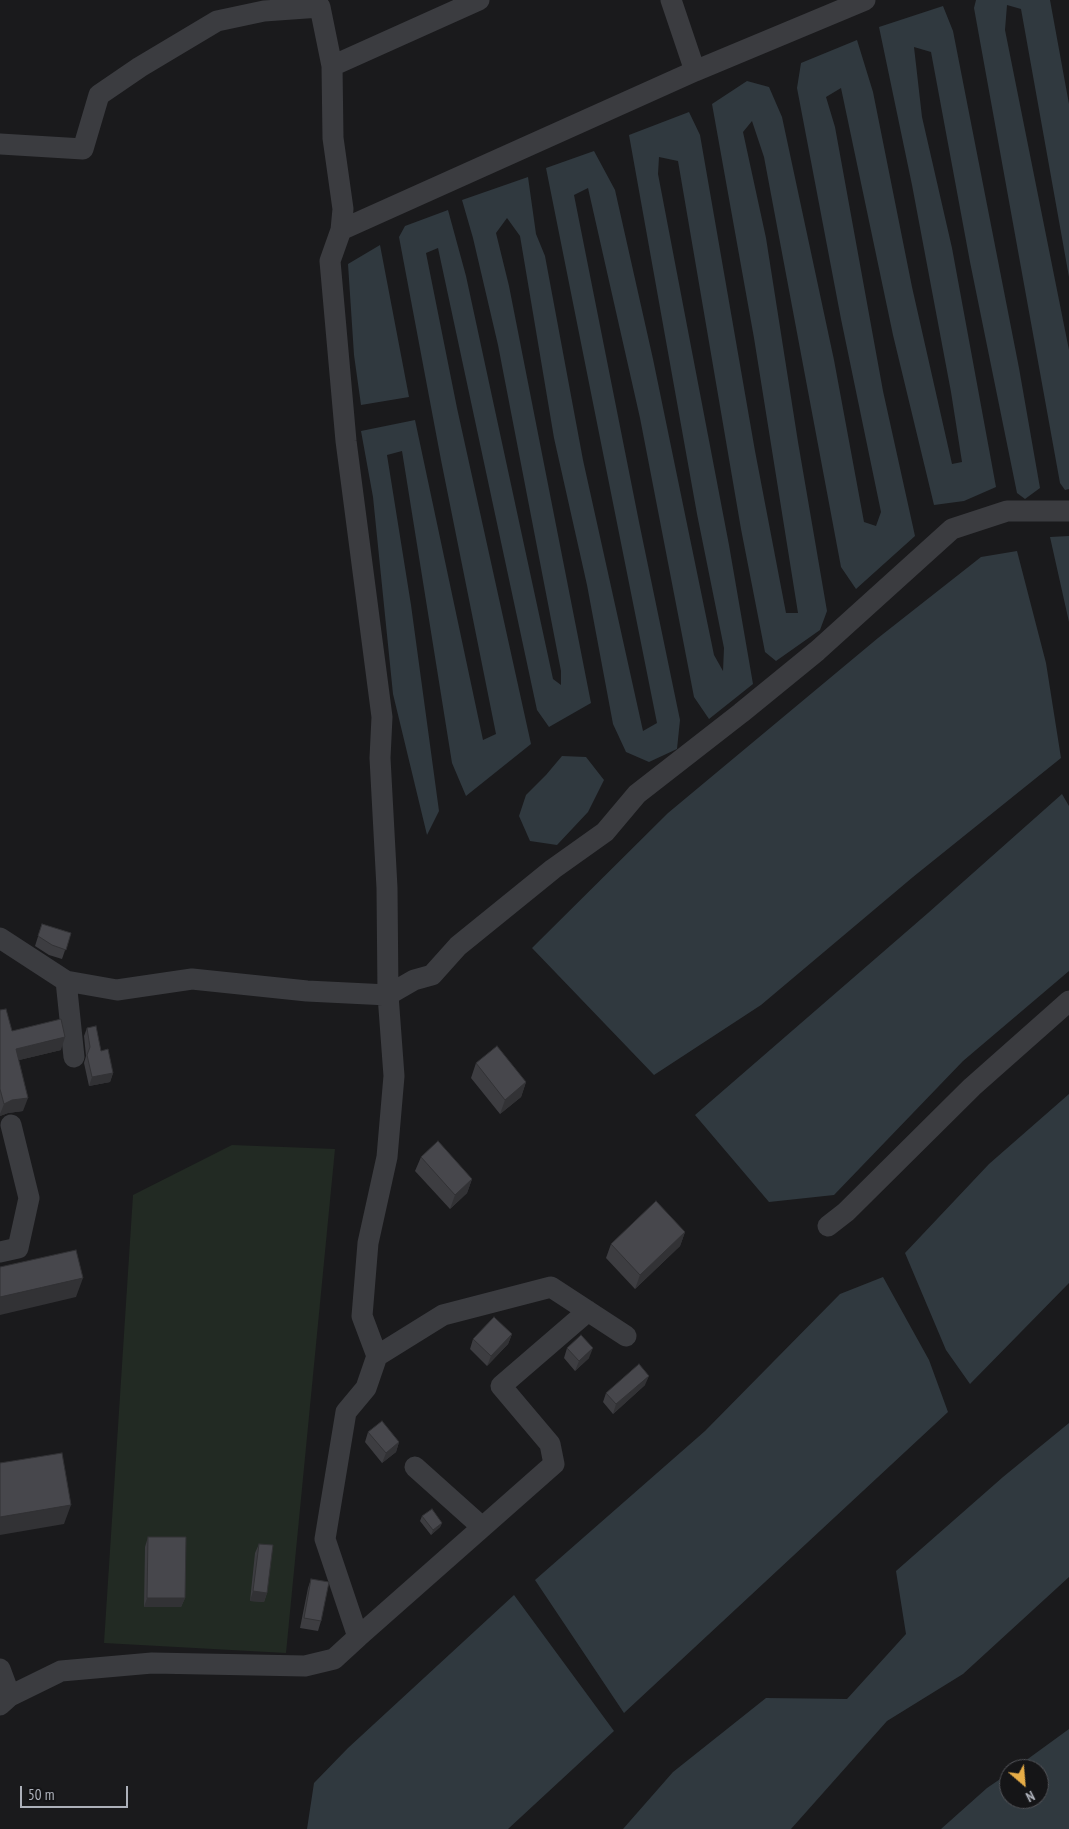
<!DOCTYPE html>
<html>
<head>
<meta charset="utf-8">
<style>
  body { margin:0 }
  #map { position:relative; width:1069px; height:1829px; overflow:hidden; background:#1a1a1c; font-family:"PT Sans Narrow",sans-serif }
  canvas { display:block }
  .north { position:absolute; left:999px; top:1759px; width:50px; height:50px; box-sizing:border-box; background:#151517; border:1px solid #525358; border-radius:50%; rotate:153deg; font-size:14px; font-weight:700; line-height:20px; text-align:center; color:#adb1ba }
  .north::after { content:''; display:block; margin:auto; width:18px; height:22px; background:#e7ad47; clip-path:polygon(50% 0,100% 100%,50% 72%,0 100%) }
  .scale { position:absolute; left:20px; top:1786px; width:108px; height:22px; box-sizing:border-box; border:2px solid #adb1ba; border-top:0; padding-left:6px; font-size:15px; line-height:18px; white-space:nowrap; color:#adb1ba; -webkit-text-stroke:4px #151517; paint-order:stroke }
</style>
</head>
<body>
<div id="map">
<canvas width="1069" height="1829"></canvas>
<div class="north">N</div>
<div class="scale">50 m</div>
</div>
<script>
const context = document.querySelector('canvas').getContext('2d');
context.lineJoin = 'round';
function fillPath(path, color) {
  context.fillStyle = color;
  context.fill(path, 'evenodd');
}
function poly(rows) {
  const path = new Path2D();
  for (const r of rows) {
    path.moveTo(r[0], r[1]);
    for (let i = 2; i < r.length; i += 2) path.lineTo(r[i], r[i + 1]);
  }
  return path;
}
function stroke(path, color, width, dash) {
  context.strokeStyle = color;
  context.lineWidth = width;
  context.lineCap = dash ? 'butt' : 'round';
  context.setLineDash(dash || []);
  context.stroke(path);
}
const green = poly([
  [232,1145,335,1149,286,1653,104,1643,133,1195]
]);
const water = poly([
  [976,0,1050,0,1069,104,1069,277,1021,9,1007,5,1005,30,1069,350,1069,489,1065,490,1060,483,974,8],
  [943,6,953,31,1019,368,1040,488,1025,499,1017,493,970,262,931,52,914,47,922,117,952,248,996,487,964,501,934,505,893,335,841,88,826,97,835,127,883,391,915,536,856,589,841,567,764,157,752,121,743,132,766,238,798,442,827,611,820,630,776,661,765,652,741,529,678,161,659,157,658,174,729,545,753,684,709,719,694,697,640,418,588,188,574,195,639,522,680,720,677,749,649,762,626,752,613,724,587,585,554,438,520,236,507,218,496,233,509,286,591,703,549,727,537,710,438,248,426,253,457,408,531,744,466,796,452,763,402,451,387,455,411,605,439,811,427,835,393,694,373,497,361,431,415,420,483,740,496,734,441,460,399,237,405,226,448,210,466,276,553,679,561,685,561,671,498,345,473,238,462,200,528,177,536,234,545,256,583,460,643,731,657,723,546,168,594,151,615,190,653,359,714,655,723,671,724,648,697,514,629,135,689,112,700,135,755,451,786,613,798,613,754,338,712,104,747,81,769,87,782,117,834,360,864,522,876,526,881,512,841,319,797,88,801,63,857,40,873,92,912,287,952,464,962,462,951,392,912,185,879,27],
  [380,245,409,397,361,405,354,355,348,264],
  [1069,536,1069,622,1050,537],
  [1017,551,1046,663,1061,758,913,877,761,1005,654,1075,532,948,668,813,878,638,981,557],
  [562,756,586,757,604,780,588,812,557,845,530,841,519,816,526,795,546,775],
  [1062,794,1069,806,1069,971,963,1061,834,1195,769,1202,695,1115,928,913],
  [1069,1094,1069,1283,970,1384,946,1350,905,1253,989,1164],
  [883,1277,929,1360,948,1412,624,1713,535,1580,705,1431,840,1294],
  [1069,1423,1069,1577,963,1674,887,1721,791,1829,623,1829,673,1772,766,1698,847,1699,906,1634,896,1571,1003,1477],
  [514,1595,614,1731,508,1829,307,1829,314,1783,348,1748],
  [1069,1729,1069,1829,941,1829,987,1788,1009,1773,1009,1799,1039,1799,1039,1769,1014,1769]
]);
const minor = poly([
  [671,0,695,71],
  [332,66,479,0],
  [0,144,83,149,99,95,140,67,217,21,264,11,320,7,332,66,333,138,343,209,341,230,330,261,346,441,382,717,380,758,387,888,388,995,394,1076,387,1157,368,1243,362,1316,377,1356,443,1315,551,1287,626,1336],
  [341,230,695,71,865,0],
  [0,938,66,981,74,1057],
  [66,981,117,990,192,979,307,991,388,995,414,980,432,975,458,946,553,869,605,832,637,794,741,713,817,651,952,529,1007,511,1069,511],
  [828,1226,846,1212,972,1087,1069,1001],
  [0,1252,18,1248,29,1198,11,1125],
  [377,1356,366,1388,346,1412,325,1539,358,1637,554,1464,550,1444,501,1386,588,1311],
  [415,1467,482,1527],
  [0,1669,10,1696],
  [0,1705,10,1696,61,1671,152,1663,305,1666,334,1659,358,1637]
]);
const wall = poly([
  [42,924,71,933,62,959,49,955,35,946],
  [0,1010,12,1031,61,1050,19,1060,23,1111,8,1113,0,1116],
  [87,1028,113,1073,110,1082,89,1086,84,1063,86,1056,84,1036],
  [476,1063,526,1082,521,1097,500,1114,471,1078],
  [421,1157,472,1179,467,1193,450,1209,415,1171],
  [685,1232,680,1246,635,1289,606,1258,611,1244],
  [512,1334,508,1344,487,1366,470,1349,473,1339],
  [567,1348,589,1358,575,1371,564,1358],
  [645,1385,613,1414,603,1402,606,1393],
  [368,1432,399,1442,396,1452,382,1463,365,1442],
  [422,1516,442,1523,440,1527,431,1535,420,1521],
  [148,1537,185,1598,181,1607,144,1607,145,1547],
  [259,1544,267,1593,264,1602,250,1601,255,1553],
  [311,1579,321,1621,318,1631,300,1628,308,1588]
]);
const shadedWall = poly([
  [65,1037,61,1050,11,1062,16,1049],
  [113,1073,110,1082,89,1086,92,1077],
  [526,1082,521,1097,500,1114,505,1100],
  [28,1098,23,1111,8,1113,0,1116,0,1114,4,1104,12,1100],
  [472,1179,467,1193,450,1209,455,1195],
  [685,1232,680,1246,635,1289,640,1275],
  [83,1278,76,1297,0,1315,0,1297],
  [512,1334,508,1344,487,1366,491,1356],
  [593,1348,589,1358,575,1371,579,1361],
  [649,1376,645,1385,613,1414,616,1404],
  [399,1442,396,1452,382,1463,386,1453],
  [71,1505,64,1524,0,1535,0,1517],
  [442,1523,440,1527,431,1535,433,1530],
  [253,1591,267,1593,264,1602,250,1601],
  [147,1598,185,1598,181,1607,144,1607]
]);
const building = poly([
  [42,924,71,933,66,950,52,945,38,936,42,924],
  [6,1009,12,1031,61,1019,65,1037,16,1049,28,1098,12,1100,4,1104,0,1089,0,1010,6,1009],
  [96,1026,101,1051,108,1049,113,1073,92,1077,87,1055,90,1047,87,1028,96,1026],
  [497,1046,526,1082,505,1100,476,1063,497,1046],
  [438,1141,472,1179,455,1195,421,1157,438,1141],
  [656,1201,685,1232,640,1275,611,1244,656,1201],
  [76,1250,83,1278,0,1297,0,1267,76,1250],
  [494,1317,512,1334,491,1356,473,1339,494,1317],
  [581,1335,593,1348,579,1361,567,1348,581,1335],
  [639,1364,649,1376,616,1404,606,1393,639,1364],
  [382,1421,399,1442,386,1453,368,1432,382,1421],
  [62,1453,71,1505,0,1517,0,1463,62,1453],
  [432,1509,442,1523,433,1530,422,1516,432,1509],
  [148,1537,186,1537,185,1598,147,1598,148,1537],
  [259,1544,273,1545,267,1593,253,1591,259,1544],
  [311,1579,329,1582,321,1621,304,1618,311,1579]
]);
fillPath(green, '#222a23');
fillPath(water, '#30393f');
stroke(minor, '#3b3c40', 21);
fillPath(wall, '#3d3d41');
fillPath(shadedWall, '#323235');
fillPath(building, '#47474c');
stroke(building, '#323235', 1);
</script>
</body>
</html>
